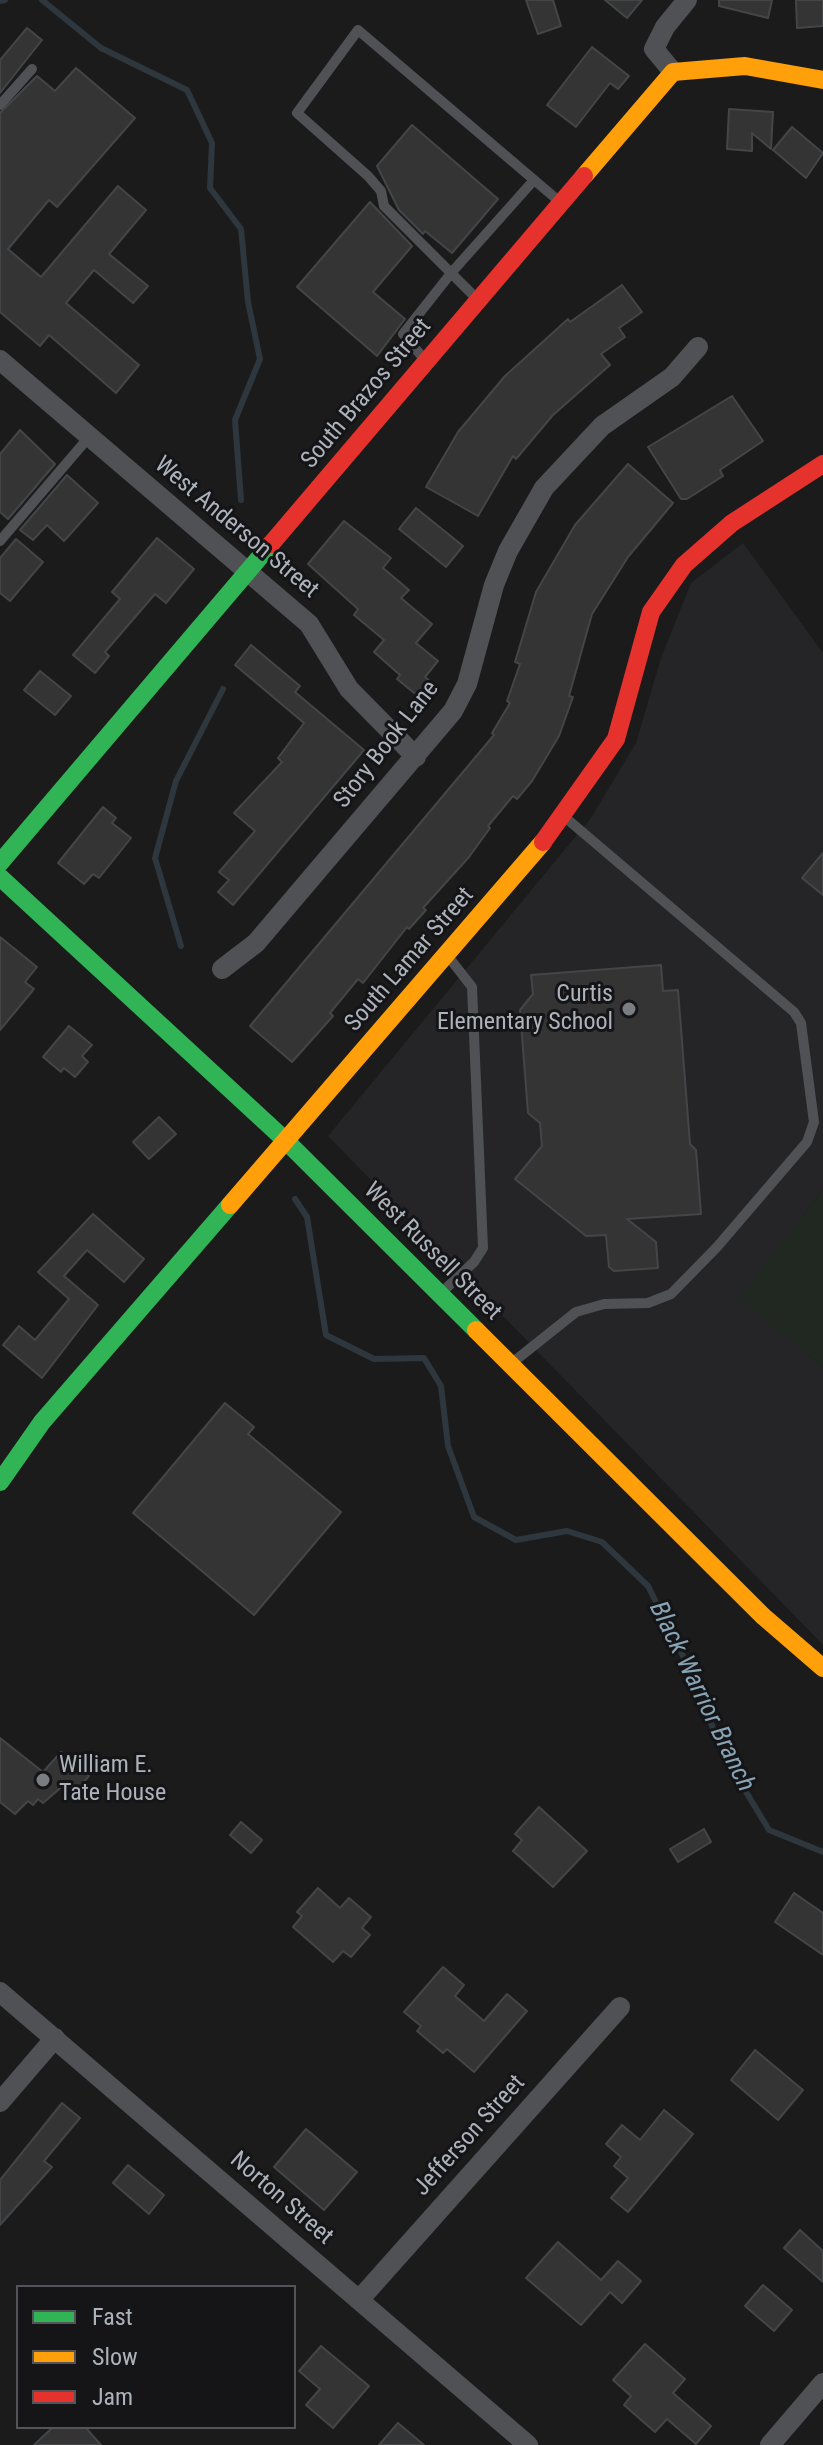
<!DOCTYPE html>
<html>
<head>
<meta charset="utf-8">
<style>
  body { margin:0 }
  #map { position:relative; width:823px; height:2445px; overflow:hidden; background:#1b1b1b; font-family:"Roboto Condensed",sans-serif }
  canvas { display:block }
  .legend { position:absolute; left:16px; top:2285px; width:280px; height:144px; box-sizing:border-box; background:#151517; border:2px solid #525459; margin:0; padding:10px 14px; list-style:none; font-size:24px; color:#adb3bb }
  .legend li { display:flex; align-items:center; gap:16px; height:40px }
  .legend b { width:40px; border:2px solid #525459 }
</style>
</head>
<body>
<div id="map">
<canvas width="823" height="2445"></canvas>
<ul class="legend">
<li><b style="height:10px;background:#30b455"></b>Fast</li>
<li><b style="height:10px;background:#ff9f0a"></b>Slow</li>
<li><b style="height:10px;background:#e5322d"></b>Jam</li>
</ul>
</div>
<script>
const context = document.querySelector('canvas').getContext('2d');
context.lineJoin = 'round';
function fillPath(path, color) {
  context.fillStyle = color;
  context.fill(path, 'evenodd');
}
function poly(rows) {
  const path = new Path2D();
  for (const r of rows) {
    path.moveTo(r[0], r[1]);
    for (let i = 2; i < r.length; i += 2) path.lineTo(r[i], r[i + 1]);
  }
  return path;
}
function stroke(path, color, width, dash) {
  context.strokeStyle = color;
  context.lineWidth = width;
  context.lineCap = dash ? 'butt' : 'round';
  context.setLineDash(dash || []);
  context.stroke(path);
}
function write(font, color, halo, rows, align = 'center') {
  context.font = font + ' "Roboto Condensed",sans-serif';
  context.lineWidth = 6;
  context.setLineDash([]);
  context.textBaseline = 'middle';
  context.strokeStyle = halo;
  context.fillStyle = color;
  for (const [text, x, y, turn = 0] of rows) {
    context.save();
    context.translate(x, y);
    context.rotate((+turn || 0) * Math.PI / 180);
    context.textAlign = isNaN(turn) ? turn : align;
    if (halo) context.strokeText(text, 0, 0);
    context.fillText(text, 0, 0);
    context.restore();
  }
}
const built = poly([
  [743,543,823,653,823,1190,739,1298,823,1367,823,1645,328,1136,591,818,636,743,661,658,691,583]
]);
const green = poly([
  [823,1190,823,1367,738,1298]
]);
const stream = poly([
  [42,0,101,48,187,90,212,143,210,188,241,229,248,302,260,359,235,420,241,500],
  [0,1,5,0],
  [181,946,155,858,176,781,223,689],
  [295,1199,307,1217,326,1335,374,1359,424,1358,441,1386,448,1446,474,1517,516,1540,567,1531,602,1542,648,1586,683,1656,725,1757,769,1830,823,1852]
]);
const building = poly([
  [526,0,553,0,561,26,538,34,526,0],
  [605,0,642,0,627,18,605,0],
  [719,0,772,0,768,18,719,6,719,0],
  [796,0,823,0,823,26,797,28,796,0],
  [27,28,42,40,0,93,0,60,27,28],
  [592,47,629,76,618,89,610,83,576,127,547,105,592,47],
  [76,68,135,118,57,207,49,200,8,249,41,277,118,186,146,210,109,254,148,286,133,303,94,270,66,303,139,365,116,393,49,335,40,346,0,312,0,113,37,76,55,91,76,68],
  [729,109,773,112,771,149,752,133,752,151,727,149,729,109],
  [412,125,498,199,452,253,425,231,423,234,399,210,377,166,412,125],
  [792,127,823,153,806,178,773,150,792,127],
  [370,202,412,246,373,292,405,319,377,356,297,287,370,202],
  [622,285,642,312,619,328,625,337,601,354,610,365,553,415,516,459,513,456,478,516,426,487,458,432,505,376,568,319,570,322,622,285],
  [732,396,763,441,720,470,723,476,687,499,681,499,648,447,732,396],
  [20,430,55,464,8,519,0,512,0,454,20,430],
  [628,464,673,503,628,557,592,614,569,696,573,697,559,736,532,781,517,799,513,796,488,826,490,828,469,857,423,908,426,910,409,929,407,927,363,983,358,979,330,1013,333,1016,292,1062,250,1026,494,735,492,733,510,703,507,701,520,664,515,662,536,592,575,525,628,464],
  [67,475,98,503,64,541,47,525,33,540,20,530,67,475],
  [416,508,463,546,446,567,399,529,416,508],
  [344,521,391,558,383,568,409,590,401,598,432,624,416,643,438,661,425,677,431,682,419,697,397,679,400,675,374,652,384,640,354,615,358,609,308,564,344,521],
  [157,538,194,569,166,603,155,594,105,652,109,656,95,673,73,655,120,599,112,592,157,538],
  [16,539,43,562,10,601,0,593,0,558,16,539],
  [251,645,300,686,295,692,364,750,233,905,218,892,229,880,219,872,255,831,234,813,282,762,278,758,304,723,235,665,251,645],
  [40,671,71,696,55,715,24,690,40,671],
  [103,807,116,818,112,823,131,838,99,878,93,874,84,884,58,863,103,807],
  [823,853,823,895,802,878,823,853],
  [0,937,37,967,25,982,34,989,0,1030,0,937],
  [661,965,663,991,678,990,690,1144,696,1150,701,1214,627,1219,656,1242,658,1268,614,1271,609,1267,606,1235,586,1236,515,1179,542,1146,540,1123,528,1113,520,1010,533,994,531,975,661,965],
  [69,1026,92,1045,82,1056,88,1062,75,1077,64,1068,61,1072,43,1057,69,1026],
  [159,1117,176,1134,149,1159,133,1142,159,1117],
  [93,1214,144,1259,124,1282,87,1250,64,1276,98,1305,42,1378,3,1345,19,1326,35,1340,69,1299,38,1272,93,1214],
  [225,1403,254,1427,248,1434,341,1512,254,1615,133,1513,225,1403],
  [0,1738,43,1772,61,1752,89,1776,74,1793,64,1785,43,1803,38,1799,33,1805,28,1801,15,1814,0,1802,0,1738],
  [539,1807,587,1851,553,1887,513,1851,522,1840,515,1834,539,1807],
  [241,1822,262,1840,251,1853,230,1835,241,1822],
  [704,1829,711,1842,678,1862,670,1849,704,1829],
  [318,1888,340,1908,349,1898,371,1917,362,1928,370,1935,351,1957,343,1951,333,1962,293,1927,302,1916,297,1912,318,1888],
  [794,1893,823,1913,823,1955,775,1922,794,1893],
  [443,1967,464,1985,455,1996,484,2021,507,1994,527,2011,474,2072,447,2049,443,2053,417,2031,421,2026,404,2012,443,1967],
  [755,2050,803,2090,778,2120,731,2080,755,2050],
  [62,2103,80,2118,44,2161,52,2167,0,2225,0,2180,62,2103],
  [664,2110,693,2134,628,2212,611,2198,628,2178,614,2166,621,2157,606,2144,622,2125,640,2140,664,2110],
  [306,2129,357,2172,324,2210,274,2167,306,2129],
  [128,2165,164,2195,149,2214,113,2183,128,2165],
  [800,2230,823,2251,823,2282,784,2248,800,2230],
  [558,2242,601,2280,618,2261,641,2281,622,2303,610,2292,581,2325,526,2278,558,2242],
  [763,2285,792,2310,774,2331,745,2306,763,2285],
  [645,2344,685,2379,673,2393,711,2426,696,2444,667,2419,655,2432,624,2405,631,2396,613,2380,645,2344],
  [321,2346,369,2386,333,2428,306,2405,320,2389,299,2371,321,2346],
  [398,2423,424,2445,379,2445,398,2423],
  [53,2427,85,2427,101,2445,34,2445,53,2427]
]);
const lane = poly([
  [0,105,32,69],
  [476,298,384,206,381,191,368,176,297,113,358,30,560,202],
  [425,360,403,334,452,272,534,180],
  [0,541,89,437],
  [441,1293,474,1262,483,1248,472,987,447,955],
  [512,1363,576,1312,604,1304,648,1303,671,1294,717,1247,807,1142,814,1122,801,1023,794,1012,567,819]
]);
const street = poly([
  [673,72,654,49,665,27,687,0],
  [0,360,309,624,349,689,416,757],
  [222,969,256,943,453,711,467,684,494,585,508,551,544,488,602,426,672,377,698,347],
  [0,1992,528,2445],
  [0,2102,55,2038],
  [359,2300,620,2007],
  [770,2445,823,2383]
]);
const fast = poly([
  [0,863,271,544],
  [0,877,285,1140,476,1330],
  [0,1482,42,1422,230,1205]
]);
const slow = poly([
  [584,176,673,72,745,66,823,80],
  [230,1205,543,842],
  [476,1330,764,1617,823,1668]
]);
const jam = poly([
  [271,544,584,176],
  [543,842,616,739,651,612,684,565,732,523,823,464]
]);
const markers = [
  [629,1009,8,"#7a7e83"],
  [43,1780,8,"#7a7e83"]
];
const streetNames = [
  ["South Brazos Street",367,394,-50],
  ["West Anderson Street",236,528,40],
  ["Story Book Lane",387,745,-52],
  ["South Lamar Street",410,960,-49],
  ["West Russell Street",432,1252,45],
  ["Jefferson Street",470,2136,-48],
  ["Norton Street",281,2199,41]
];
const poiNames = [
  ["Curtis",613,995],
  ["Elementary School",613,1023],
  ["William E.",59,1766,"left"],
  ["Tate House",59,1794,"left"]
];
const waterNames = [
  ["Black Warrior Branch",701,1697,64]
];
fillPath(built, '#252527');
fillPath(green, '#212821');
stroke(stream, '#2e373d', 6);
fillPath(building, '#343435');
stroke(building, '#434547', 2);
stroke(lane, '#4f5154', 10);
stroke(street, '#4f5154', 20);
stroke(fast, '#30b455', 18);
stroke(slow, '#ff9f0a', 18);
stroke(jam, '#e5322d', 18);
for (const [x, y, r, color] of markers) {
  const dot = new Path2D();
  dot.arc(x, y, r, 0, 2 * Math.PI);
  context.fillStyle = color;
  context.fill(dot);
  stroke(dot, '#151517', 3);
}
write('24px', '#adb3bb', '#151517', streetNames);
write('24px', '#adb3bb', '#151517', poiNames, 'right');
write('italic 26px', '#87a3b4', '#151517', waterNames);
</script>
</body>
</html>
